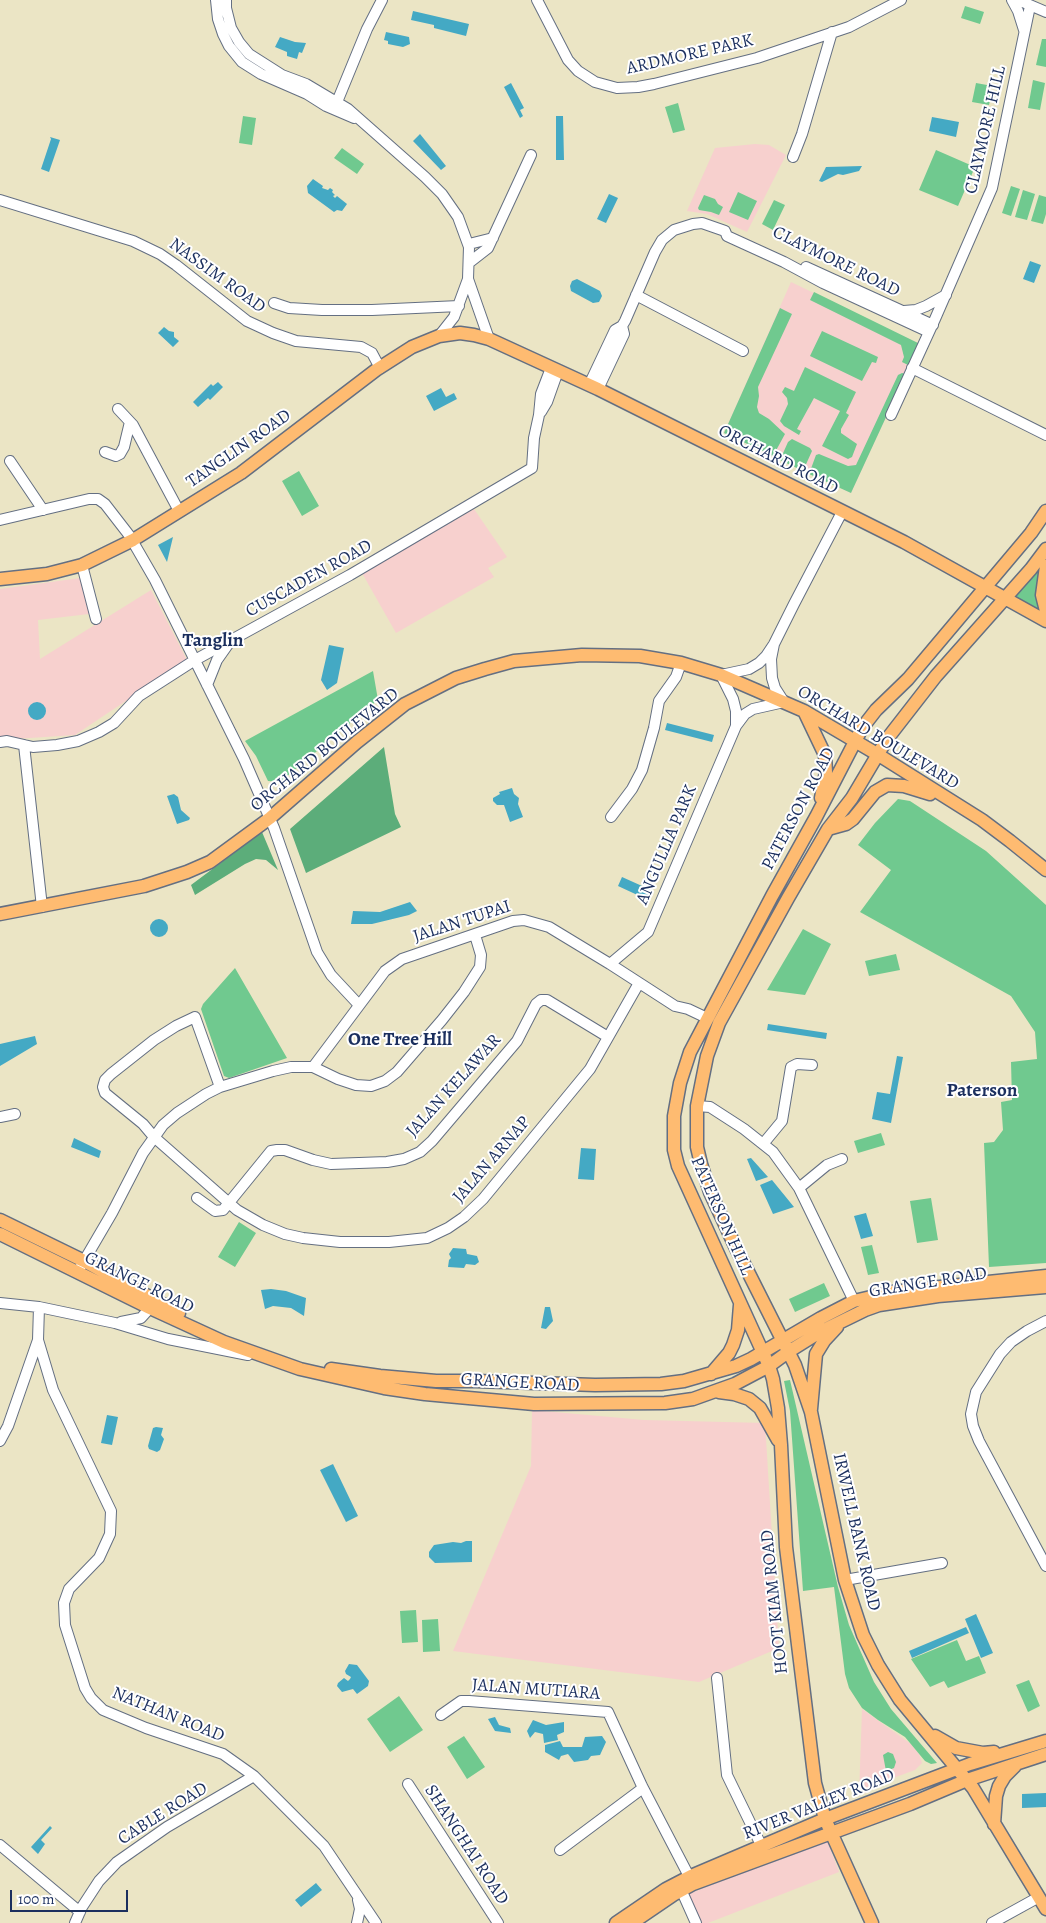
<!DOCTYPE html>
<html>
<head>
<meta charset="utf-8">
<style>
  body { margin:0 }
  #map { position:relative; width:1046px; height:1923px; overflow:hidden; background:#ebe5c5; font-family:Alegreya,serif }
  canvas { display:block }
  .scale { position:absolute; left:10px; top:1890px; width:118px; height:22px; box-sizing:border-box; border:2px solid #1b2f5e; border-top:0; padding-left:6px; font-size:15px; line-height:18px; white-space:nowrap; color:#1b2f5e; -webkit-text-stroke:4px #fff; paint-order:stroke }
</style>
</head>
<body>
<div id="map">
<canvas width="1046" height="1923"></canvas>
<div class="scale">100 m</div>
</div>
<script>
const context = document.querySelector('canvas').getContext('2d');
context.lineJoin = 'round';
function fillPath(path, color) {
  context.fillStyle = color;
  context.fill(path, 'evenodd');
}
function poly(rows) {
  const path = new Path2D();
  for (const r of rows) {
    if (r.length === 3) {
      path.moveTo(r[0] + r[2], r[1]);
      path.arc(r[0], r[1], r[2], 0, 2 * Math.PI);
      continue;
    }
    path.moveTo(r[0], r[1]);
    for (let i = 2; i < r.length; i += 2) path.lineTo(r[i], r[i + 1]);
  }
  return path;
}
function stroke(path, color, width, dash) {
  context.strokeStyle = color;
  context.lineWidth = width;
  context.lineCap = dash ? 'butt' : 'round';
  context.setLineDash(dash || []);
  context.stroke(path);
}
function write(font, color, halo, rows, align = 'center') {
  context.font = font + ' Alegreya,serif';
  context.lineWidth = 4;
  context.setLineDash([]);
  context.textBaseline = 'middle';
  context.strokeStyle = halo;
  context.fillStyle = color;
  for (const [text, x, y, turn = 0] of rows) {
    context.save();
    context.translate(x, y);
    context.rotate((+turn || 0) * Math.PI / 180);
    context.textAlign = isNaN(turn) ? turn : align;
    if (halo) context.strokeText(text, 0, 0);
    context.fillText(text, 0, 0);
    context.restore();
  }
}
const built = poly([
  [755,144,769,145,786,155,747,232,707,214,687,211,715,148],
  [791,282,920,344,851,493,724,433],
  [474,509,507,557,488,568,494,577,396,633,362,573],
  [80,578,89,614,38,620,40,659,151,590,187,660,75,735,0,740,0,589],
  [532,1410,644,1420,765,1423,779,1648,699,1682,453,1651,531,1466],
  [862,1709,911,1744,919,1754,922,1763,915,1770,877,1784,869,1792,859,1795],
  [827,1840,839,1872,708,1923,699,1923,688,1894]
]);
const green = poly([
  [965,6,984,12,980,24,961,18],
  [1042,39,1046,39,1046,67,1036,65],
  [1033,80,1045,83,1040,110,1028,108],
  [976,83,987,85,986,93,991,96,989,105,972,102],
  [678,103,685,130,673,133,665,107],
  [243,116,256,118,252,145,239,143],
  [342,148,364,164,357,174,334,158],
  [936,150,975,167,958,206,919,190],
  [1011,186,1020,189,1011,216,1002,213],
  [1023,190,1035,194,1027,220,1015,217],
  [738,192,757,201,748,220,729,212],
  [704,195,715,199,718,204,723,207,719,215,711,212,699,210,698,208],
  [1039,195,1046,197,1046,214,1043,224,1031,221],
  [774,200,785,205,773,230,762,224],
  [814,292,920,344,910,366,902,362,904,357,901,345,810,300],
  [780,308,792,314,758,387,759,396,757,407,759,413,769,419,785,434,773,456,724,433],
  [822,331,878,357,876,363,872,362,862,381,810,356],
  [805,367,856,392,846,413,849,415,841,429,841,433,857,444,852,457,848,459,822,446,840,411,814,398,797,429,801,431,799,435,784,426,780,421,788,404,787,398,782,392,785,387,794,391],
  [902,373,906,374,851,493,809,474,816,455,819,454,848,466,856,465,898,375],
  [792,439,810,448,812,451,803,471,780,460,788,442],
  [299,471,319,506,302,516,282,481],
  [1046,549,1046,621,1004,598],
  [373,671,378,700,280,782,268,781,256,756,245,741],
  [898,799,910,801,986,851,1046,905,1046,1263,989,1267,984,1143,994,1142,1003,1130,1001,1102,1012,1100,1011,1062,1037,1059,1035,1032,1011,996,860,912,891,870,858,845,875,823],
  [803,929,831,944,805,995,767,990],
  [896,954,900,970,869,976,865,961],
  [235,968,287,1058,229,1078,224,1076,201,1009,203,1004],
  [881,1133,885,1145,858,1153,854,1141],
  [931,1198,938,1240,917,1243,910,1201],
  [239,1222,256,1233,235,1267,218,1257],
  [872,1245,879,1273,868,1275,861,1247],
  [824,1283,830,1296,795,1312,789,1299],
  [790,1380,838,1587,849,1625,874,1682,891,1709,937,1763,931,1764,925,1761,905,1737,878,1720,862,1708,849,1688,845,1674,834,1587,803,1591,790,1411,784,1381],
  [416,1610,418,1642,402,1643,400,1611],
  [438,1619,440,1651,423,1652,422,1620],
  [957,1640,966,1661,979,1656,986,1673,948,1688,944,1681,930,1687,911,1659],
  [1029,1680,1040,1706,1028,1712,1016,1685],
  [399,1696,423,1730,390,1752,367,1719],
  [464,1736,485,1767,467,1779,447,1747],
  [888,1752,893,1754,896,1762,894,1768,886,1771,883,1755]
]);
const forest = poly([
  [384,747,395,814,401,827,306,873,290,829],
  [262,832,278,870,266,860,256,859,245,864,195,895,191,885]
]);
const water = poly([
  [413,11,469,24,466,36,434,28,434,25,411,20],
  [386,32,409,37,410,44,403,47,388,44,388,41,384,40],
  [280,37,295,42,306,43,302,53,299,52,297,59,287,56,287,52,275,47],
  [511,83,524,108,520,110,523,116,520,118,504,87],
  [556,116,563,116,564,160,556,160],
  [932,117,959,122,956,137,929,131],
  [420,134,446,166,441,170,413,141],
  [50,137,60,140,49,172,41,169,51,139],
  [862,166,859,171,843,175,838,174,822,182,819,181,826,167],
  [313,179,323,186,322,188,328,190,330,188,333,190,332,192,335,195,333,196,335,198,337,196,347,204,342,211,337,210,334,212,308,193,307,186],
  [609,194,618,198,606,223,597,219],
  [1030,261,1041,265,1034,283,1023,279],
  [577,279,600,291,602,296,599,302,593,303,571,291,570,286,572,281],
  [164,327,169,331,174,332,174,337,179,341,173,347,158,333],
  [218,382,223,387,210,400,208,398,198,407,193,402,211,384,213,386],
  [441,388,446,397,454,393,457,399,434,411,426,396],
  [173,537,167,562,158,545],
  [329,645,344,648,337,683,327,690,321,680],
  [37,711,9],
  [667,723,714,735,712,742,665,730],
  [512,788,514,794,519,798,518,804,523,817,510,822,504,805,497,805,493,801,493,798,500,794,499,792],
  [174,794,178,797,181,810,190,818,189,820,177,824,167,796],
  [622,877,651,890,646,899,618,886],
  [410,902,417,911,409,915,372,924,351,924,353,911,380,912],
  [159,928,9],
  [768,1024,827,1033,826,1039,767,1030],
  [35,1036,37,1044,0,1066,0,1044],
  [897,1056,903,1057,891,1123,872,1119,877,1092,890,1094],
  [74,1138,101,1151,99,1158,71,1147],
  [581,1148,596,1149,594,1180,578,1179],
  [751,1158,768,1177,756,1181,747,1159],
  [772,1180,794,1207,773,1214,760,1185],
  [866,1213,873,1236,861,1239,854,1216],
  [453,1248,466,1249,467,1254,477,1256,479,1262,475,1265,466,1264,464,1268,448,1267,449,1260,451,1258,449,1254],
  [271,1289,286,1291,306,1298,304,1316,291,1308,273,1306,265,1309,261,1290],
  [545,1307,550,1307,553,1321,546,1329,541,1328],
  [107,1415,118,1417,112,1445,101,1443],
  [156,1427,163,1428,161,1435,164,1439,160,1450,157,1452,149,1449,148,1446,153,1428],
  [333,1464,358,1516,346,1522,320,1470],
  [466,1541,472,1541,472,1562,435,1563,429,1557,429,1552,434,1545,453,1542,461,1543],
  [976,1614,993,1653,981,1658,965,1619],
  [966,1627,969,1633,912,1658,909,1651],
  [349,1664,357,1665,369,1681,368,1686,357,1694,353,1689,342,1692,337,1686,338,1683,344,1678,348,1681,350,1679,351,1677,346,1674,345,1671],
  [495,1717,499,1725,510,1728,511,1733,495,1731,488,1719],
  [533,1720,546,1725,564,1722,564,1732,557,1735,558,1740,544,1743,543,1734,535,1732,530,1738,527,1731],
  [602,1736,606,1742,600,1755,591,1756,588,1760,574,1762,568,1754,561,1756,559,1760,545,1752,545,1745,560,1741,563,1747,582,1747,585,1737],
  [1046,1793,1046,1807,1022,1808,1022,1794],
  [50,1826,52,1828,41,1840,45,1844,38,1854,31,1847],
  [316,1883,322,1890,301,1907,295,1900]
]);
const minor = poly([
  [216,0,218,19,223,34,229,46,242,62,261,74,307,94,326,106,354,118],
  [226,0,226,8,231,28,239,42,249,54,282,75,306,84,348,109,425,177,442,194,458,217,469,247,468,279,454,317,439,336],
  [537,0,568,60,578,71,595,82,617,88,638,87,654,84,757,58,849,27,901,0],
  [1012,0,1018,11,1024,30],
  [1018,0,1046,12],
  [333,104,337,102,367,29,382,0],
  [793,157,802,134,832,32],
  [0,200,133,241,160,254,176,265,247,321,273,333,296,341,361,347,372,353,380,368],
  [469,244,493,238],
  [470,262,488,248,531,155],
  [806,267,933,325],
  [468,279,489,339],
  [636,295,743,351],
  [274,303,289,308,322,310,372,310,459,306],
  [904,311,916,310,926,306,946,295],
  [912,368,1046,435],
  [589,385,615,330,622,326,625,321,655,252,662,240,674,230,693,224,702,223,725,231,727,236,784,262,823,283,929,332],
  [598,389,624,334,622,326],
  [118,409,133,425,179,511],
  [541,412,547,402,558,371],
  [891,415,935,319,992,188,1030,6],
  [105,452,116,456,120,454,124,447,130,422],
  [10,461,43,510],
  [0,520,89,499,98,499,105,504,129,535,155,580,244,759,274,828,317,952,331,975,359,1005],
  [82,565,96,619],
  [207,685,217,660,229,643],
  [736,726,736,711,733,699,721,675,749,669,759,663,766,656,774,644,794,604,842,512],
  [0,742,7,741,33,747,57,745,78,741,99,732,114,723,139,696,195,660,350,575,532,468,534,438,539,415,541,394,551,368],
  [24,745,42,907],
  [611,817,632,789,642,770,654,728,659,701,676,677,681,663],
  [610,964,648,932,736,726,745,714,753,709,784,702,775,688,772,678,771,659,774,644],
  [313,1067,385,971,402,959,513,921,524,920,549,927,610,964,675,1006,688,1009,707,1018],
  [220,1087,195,1017,176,1026,154,1040,111,1074,105,1080,103,1087,105,1093,143,1124,154,1137,237,1210,263,1225,285,1234,303,1238,340,1242,389,1242,427,1238,448,1228,464,1217,483,1199,590,1069,639,983],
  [697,1106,710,1107,744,1129,773,1152,799,1188,854,1301],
  [0,1117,15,1114],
  [763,1144,782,1121,791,1067,797,1064,812,1065],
  [799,1188,827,1165,842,1159],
  [197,1198,215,1211,223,1210,271,1151,277,1150,285,1150,313,1160,331,1164,387,1162,404,1159,420,1152,432,1141,517,1041,536,1004,541,1000,547,1000,608,1037],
  [81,1266,112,1213,143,1153,163,1125,177,1113,206,1094,220,1087,273,1071,291,1067,313,1067,338,1079,356,1085,371,1086,385,1081,397,1072,442,1020,464,992,480,967,481,955,475,935],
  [0,1303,39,1307,115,1323,168,1339,248,1355],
  [39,1307,38,1340,53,1390,111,1511,110,1534,99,1558,69,1589,64,1603,65,1625,85,1688,91,1698,103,1710,146,1728,223,1754,254,1776,324,1846,376,1923],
  [1046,1321,1027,1331,1011,1342,1000,1354,976,1392,971,1414,973,1426,979,1441,1046,1566],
  [121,1322,141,1318,150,1308],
  [0,1441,8,1426,38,1340],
  [845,1580,942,1563],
  [717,1678,727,1775,762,1847],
  [441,1715,461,1701,469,1701,608,1712,642,1786,692,1882],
  [408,1784,498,1923],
  [0,1845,80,1912],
  [560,1850,643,1788],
  [679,1885,696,1923],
  [75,1923,82,1907,99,1881,117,1862,167,1827,254,1776],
  [357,1923,360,1909,358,1900],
  [992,1923,1039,1897]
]);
const major = poly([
  [1046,549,1031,569,936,676,887,739,852,798,828,829,788,898,719,1023,707,1056,697,1106,697,1147,701,1164,710,1192,736,1248,795,1365,811,1412,845,1580,863,1635,878,1665,900,1700,973,1788,1046,1909],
  [1046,566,1042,595,1046,611],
  [0,579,47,574,82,565,133,540,241,473,376,370,412,347,439,336,460,333,474,335,489,339,598,389,904,542,1046,621],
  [804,711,825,755,826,772,821,798],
  [828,829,846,824,853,819,875,792,887,785,904,786,930,794],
  [0,914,144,886,187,872,210,862,270,818,357,742,405,704,456,678,485,669,514,661,582,655,640,656,681,663,721,675,804,711,877,754,982,820,1010,841,1046,870],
  [0,1220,84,1261,179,1313],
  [0,1234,150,1308,224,1342,300,1369,384,1388,425,1394,534,1404,665,1403,693,1399,735,1384,769,1366,788,1352,820,1332,865,1310,879,1305,938,1296,1046,1287],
  [331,1369,380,1376,436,1381,476,1381,595,1385,661,1384,684,1381,736,1366,751,1359,821,1318,854,1301,892,1292,1046,1276],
  [711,1374,729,1353,733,1345,738,1330,740,1305],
  [719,1392,734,1394,749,1399,760,1408,778,1440],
  [811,1409,816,1354,824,1341,837,1327],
  [935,1736,956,1748,983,1753,994,1752],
  [994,1824,996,1796,999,1786,1005,1776,1015,1766],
  [616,1923,666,1889,691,1876,825,1819,970,1764,1046,1741],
  [632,1923,673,1895,693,1884,910,1804,967,1780,1046,1754],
  [872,1923,825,1819,815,1783,786,1547,781,1445,778,1408,773,1379,769,1366,678,1166,674,1150,674,1116,680,1083,690,1052,772,896,816,817,862,728,876,710,908,679,1031,533,1046,511]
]);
const streetNames = [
  ["ARDMORE PARK",690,55,-13],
  ["CLAYMORE HILL",986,130,-77],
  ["CLAYMORE ROAD",836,262,26],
  ["NASSIM ROAD",217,276,36],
  ["TANGLIN ROAD",239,449,-35],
  ["ORCHARD ROAD",778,460,27],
  ["CUSCADEN ROAD",309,579,-29],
  ["ORCHARD BOULEVARD",878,738,31],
  ["ORCHARD BOULEVARD",325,750,-39],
  ["PATERSON ROAD",799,809,-62],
  ["ANGULLIA PARK",667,845,-67],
  ["JALAN TUPAI",462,922,-18],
  ["JALAN KELAWAR",454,1086,-48],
  ["JALAN ARNAP",492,1160,-49],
  ["PATERSON HILL",721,1216,66],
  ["GRANGE ROAD",139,1283,26],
  ["GRANGE ROAD",928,1283,-9],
  ["GRANGE ROAD",520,1383,3],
  ["IRWELL BANK ROAD",856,1532,77],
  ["HOOT KIAM ROAD",775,1602,-96],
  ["JALAN MUTIARA",536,1690,4],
  ["NATHAN ROAD",168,1715,22],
  ["RIVER VALLEY ROAD",819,1805,-22],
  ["CABLE ROAD",163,1814,-32],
  ["SHANGHAI ROAD",466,1845,57]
];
const neighbourhoodNames = [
  ["Tanglin",213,641],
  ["One Tree Hill",400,1040],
  ["Paterson",982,1091]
];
fillPath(built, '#f7d0ce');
fillPath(green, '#70c98f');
fillPath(forest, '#5cad7a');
fillPath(water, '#44a9c4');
stroke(minor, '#646f82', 12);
stroke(major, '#646f82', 15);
stroke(minor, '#fff', 10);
stroke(major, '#febb71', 12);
write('18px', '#1b2f5e', '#fff', streetNames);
write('bold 19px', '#1b2f5e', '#fff', neighbourhoodNames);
</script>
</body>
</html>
